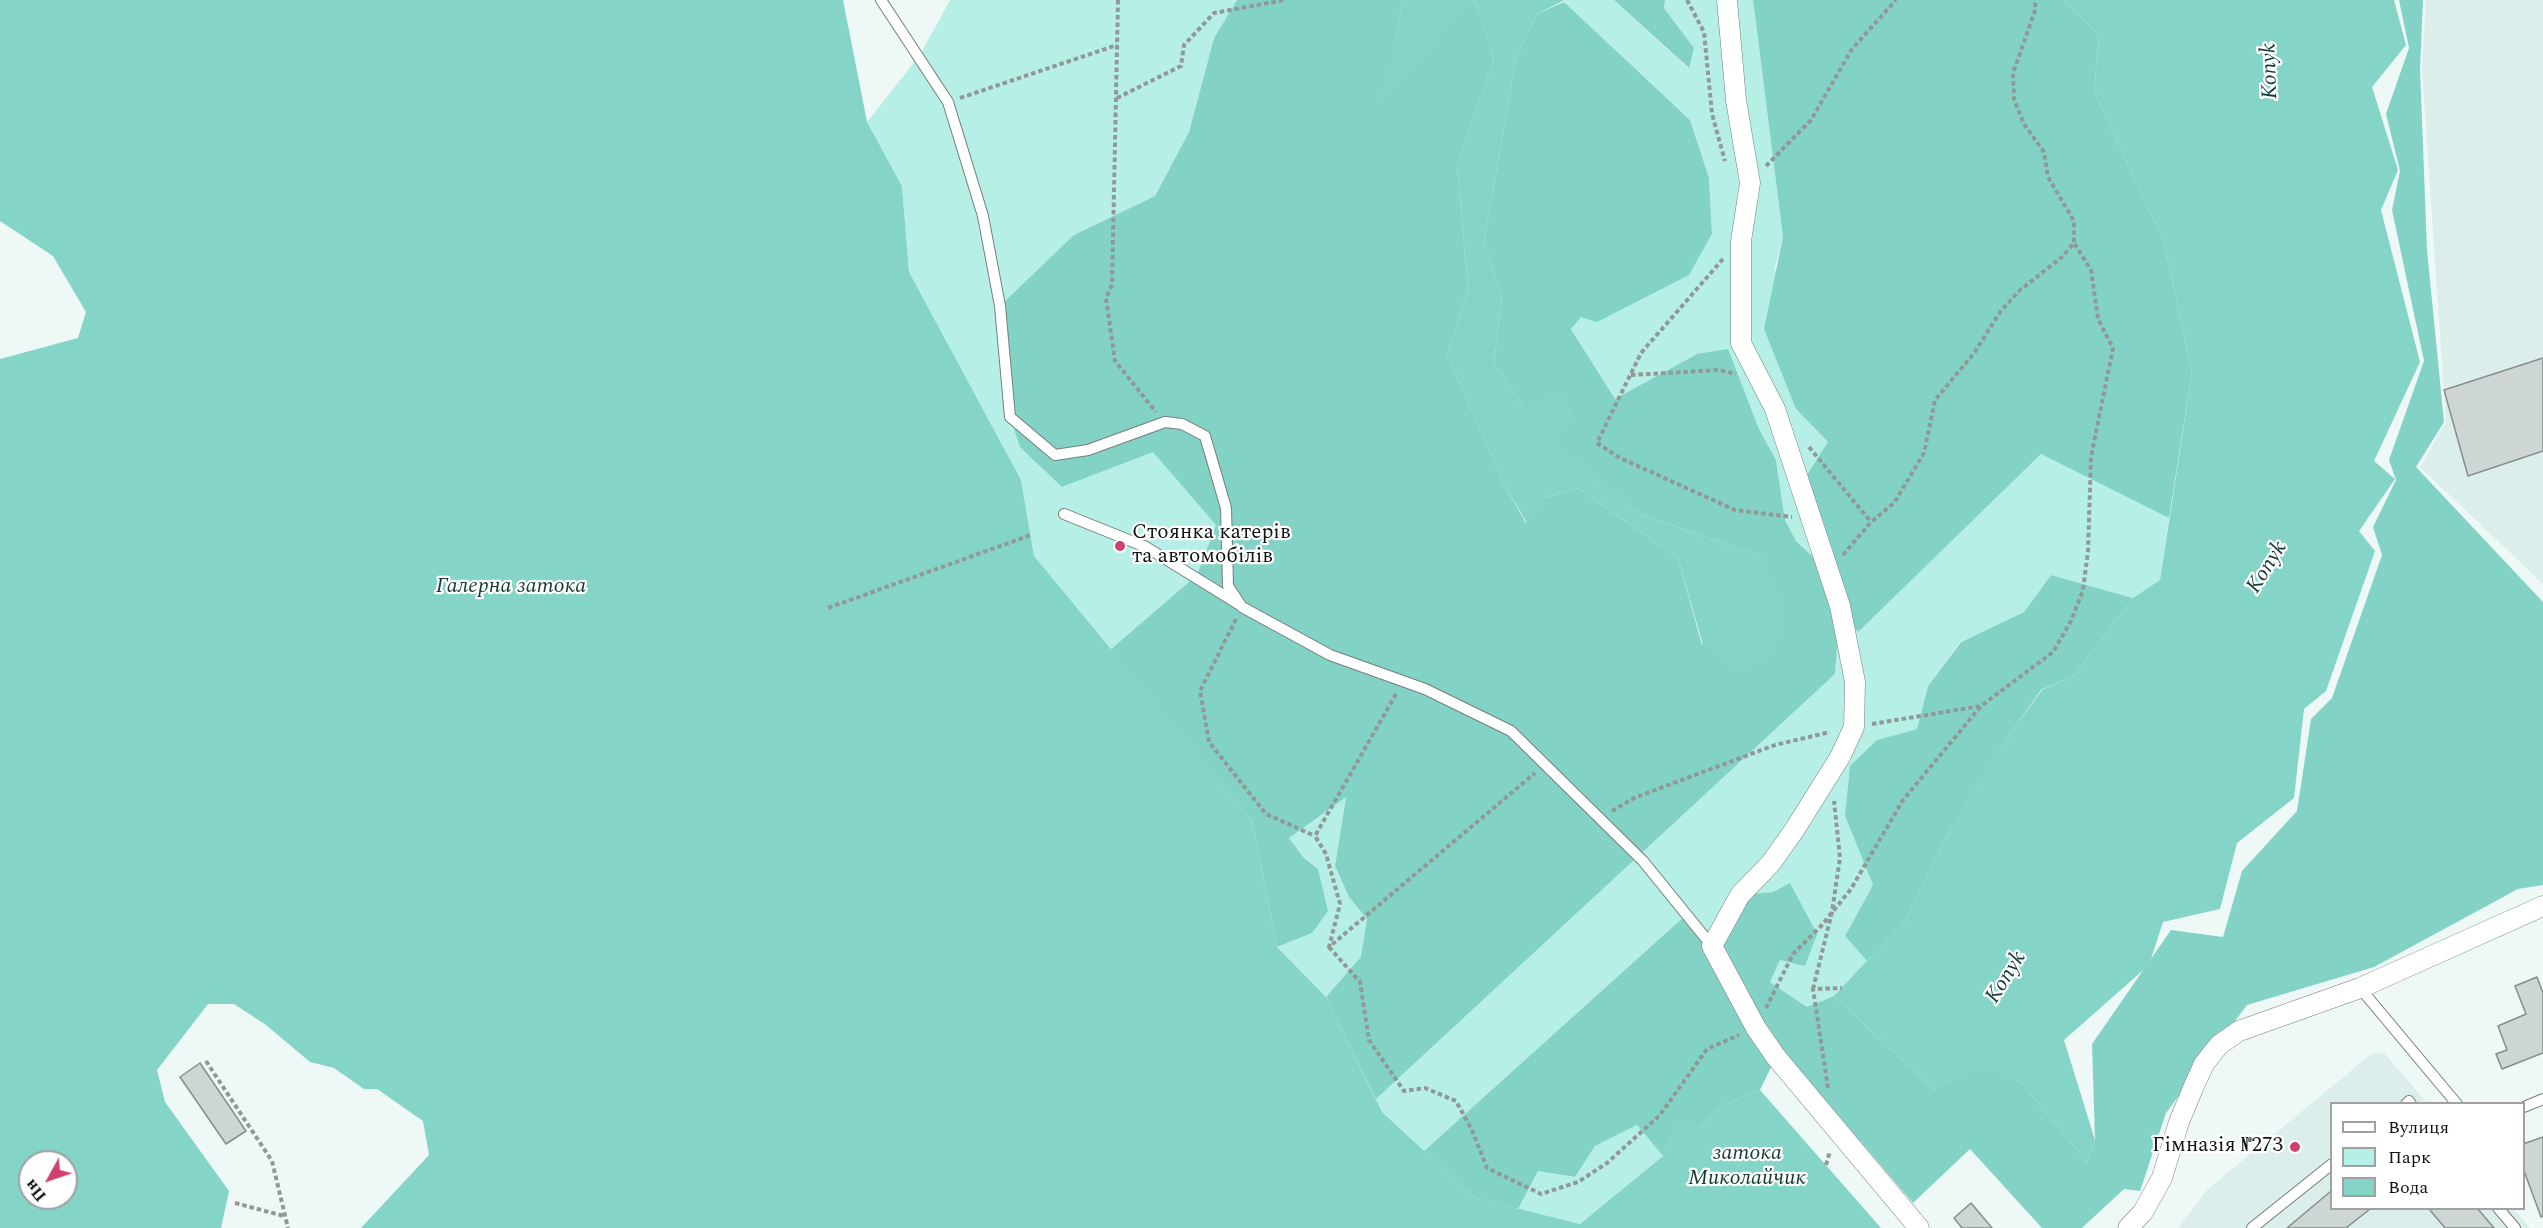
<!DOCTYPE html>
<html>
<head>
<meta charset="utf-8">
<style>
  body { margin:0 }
  #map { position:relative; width:2543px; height:1228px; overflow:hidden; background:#eef8f6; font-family:Spectral,serif }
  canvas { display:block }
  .legend { position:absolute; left:2330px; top:1102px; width:195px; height:108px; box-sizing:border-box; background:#fff; border:2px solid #a0a1a1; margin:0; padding:8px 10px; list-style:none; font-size:18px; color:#111413 }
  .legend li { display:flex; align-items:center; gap:12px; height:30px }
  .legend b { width:30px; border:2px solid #a0a1a1 }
  .north { position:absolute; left:18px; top:1150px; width:60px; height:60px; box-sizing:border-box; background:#fff; border:2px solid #a0a1a1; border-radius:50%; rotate:230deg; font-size:16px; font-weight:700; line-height:24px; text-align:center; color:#111413 }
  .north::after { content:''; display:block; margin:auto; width:21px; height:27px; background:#cd4070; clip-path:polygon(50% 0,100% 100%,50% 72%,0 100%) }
</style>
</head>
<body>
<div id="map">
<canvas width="2543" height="1228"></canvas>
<ul class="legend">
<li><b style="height:8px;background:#fff"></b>Вулиця</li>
<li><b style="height:16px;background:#b5efe6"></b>Парк</li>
<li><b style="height:16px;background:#84d4c8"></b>Вода</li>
</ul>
<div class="north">Пн</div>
</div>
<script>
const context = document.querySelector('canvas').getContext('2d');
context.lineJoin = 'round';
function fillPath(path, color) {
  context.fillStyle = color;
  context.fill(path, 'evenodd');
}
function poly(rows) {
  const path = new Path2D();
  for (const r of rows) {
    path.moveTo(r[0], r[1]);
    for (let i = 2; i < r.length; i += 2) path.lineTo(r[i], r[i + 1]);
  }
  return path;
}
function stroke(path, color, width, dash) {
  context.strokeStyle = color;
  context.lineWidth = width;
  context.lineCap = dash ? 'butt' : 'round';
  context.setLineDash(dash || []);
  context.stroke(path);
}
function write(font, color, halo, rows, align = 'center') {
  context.font = font + ' Spectral,serif';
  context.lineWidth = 4.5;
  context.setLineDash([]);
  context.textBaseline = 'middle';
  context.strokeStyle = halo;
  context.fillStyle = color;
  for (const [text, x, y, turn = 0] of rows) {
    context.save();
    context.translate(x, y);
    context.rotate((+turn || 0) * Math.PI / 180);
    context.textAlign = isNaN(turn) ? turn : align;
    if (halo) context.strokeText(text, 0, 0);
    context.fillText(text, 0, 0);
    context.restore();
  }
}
const built = poly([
  [2426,0,2543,0,2543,584,2420,467,2446,422,2422,69],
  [2384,1053,2427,1103,2332,1104,2332,1208,2514,1209,2530,1228,2178,1228,2207,1190,2371,1054]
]);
const green = poly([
  [950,0,1237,0,1214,38,1189,132,1155,196,1074,235,1063,487,1153,451,1216,525,1197,575,1110,650,1034,556,1021,480,909,272,902,186,867,122,920,55],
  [1565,0,1614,0,1688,68,1694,48,1664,8,1665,0,1753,0,1783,237,1775,267,1796,409,1828,442,1829,573,1796,541,1785,520,1776,460,1758,427,1697,354,1615,400,1571,328,1581,317,1688,275,1712,234,1709,178,1690,120,1564,2],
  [2041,454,2169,518,2160,580,2133,598,2051,575,2024,612,1960,642,1928,686,1917,729,1877,740,1845,816,1873,885,1845,936,1867,961,1834,996,1807,1007,1770,982,1780,960,1790,883,1773,892,1740,895,1712,946,1687,914,1424,1151,1382,1112,1376,1099,1835,674,1840,606,1858,631],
  [1346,796,1335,866,1349,897,1367,919,1362,957,1326,997,1277,947,1312,933,1318,869,1303,857,1289,838],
  [1637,1125,1663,1156,1580,1224,1518,1209,1538,1171,1575,1177,1595,1146]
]);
const forest = poly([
  [1237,0,1402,0,1396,40,1474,0,1494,58,1457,166,1468,289,1447,355,1505,486,1526,523,1544,498,1578,488,1678,558,1702,645,1763,557,1640,514,1552,441,1572,413,1523,405,1494,364,1502,297,1484,242,1516,58,1537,14,1564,2,1690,120,1709,178,1712,234,1689,275,1597,322,1581,317,1571,329,1615,399,1697,354,1728,349,1758,427,1776,460,1785,520,1796,541,1828,571,1800,486,1828,442,1796,409,1764,329,1783,237,1753,0,2063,0,2099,35,2094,91,2164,242,2192,372,2169,518,2041,454,1858,632,1840,607,1835,674,1376,1099,1326,997,1361,957,1367,919,1349,897,1335,866,1346,797,1289,838,1303,857,1318,869,1328,911,1312,933,1277,947,1252,820,1110,650,1197,575,1216,525,1153,452,1062,487,1020,447,1010,417,1000,306,1074,235,1155,196,1189,132,1214,38],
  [1614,0,1665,0,1664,8,1694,48,1689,68],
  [2399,0,2423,0,2420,69,2427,250,2444,422,2416,467,2543,602,2543,885,2518,889,2374,967,2247,1005,2166,1113,2140,1191,2124,1189,2082,1228,2042,1228,1970,1149,1913,1203,1784,1052,1776,1057,1760,1090,1721,1106,1699,1129,1677,1124,1663,1156,1637,1125,1595,1146,1575,1177,1538,1171,1518,1209,1475,1198,1424,1151,1687,914,1712,946,1740,895,1773,892,1790,883,1817,934,1805,966,1780,960,1770,982,1807,1007,1834,996,1934,1090,1979,1064,2022,1084,2087,1162,2095,1140,2092,1044,2171,930,2223,937,2242,871,2297,811,2311,719,2332,698,2382,555,2373,527,2396,480,2389,460,2424,361,2392,210,2400,171,2386,114,2409,48],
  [2051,575,2133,598,2074,676,2041,690,1993,758,1946,838,1907,918,1867,961,1845,936,1873,885,1845,816,1850,766,1877,740,1917,729,1928,686,1961,642,2024,612]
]);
const water = poly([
  [0,0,843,0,867,122,902,186,909,272,1021,480,1034,556,1252,820,1277,947,1326,997,1382,1112,1475,1198,1580,1224,1663,1156,1677,1123,1699,1129,1721,1106,1760,1090,1881,1228,361,1228,429,1155,423,1121,377,1089,364,1089,334,1068,310,1062,266,1025,234,1004,208,1004,157,1070,165,1102,229,1191,221,1228,0,1228,0,359,78,338,86,312,53,256,0,221],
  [30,1162,66,1162,66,1198,30,1198],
  [1402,0,1473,0,1379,105,1396,40],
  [1474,0,1565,0,1537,14,1516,58,1484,242,1502,297,1494,364,1523,405,1563,391,1572,413,1553,441,1640,514,1763,557,1780,602,1777,651,1740,673,1703,645,1678,558,1578,488,1544,498,1527,523,1505,486,1447,355,1468,289,1457,166,1494,58],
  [2063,0,2394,0,2406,45,2372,87,2398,170,2381,210,2420,362,2374,461,2395,479,2359,531,2375,551,2326,691,2304,709,2294,798,2237,843,2220,909,2163,922,2149,965,2064,1040,2095,1140,2087,1162,2022,1084,1979,1065,1934,1090,1834,996,1907,918,1946,838,1993,757,2042,690,2074,676,2133,598,2160,580,2192,372,2164,242,2094,91,2099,35]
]);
const building = poly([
  [2543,358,2543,451,2468,476,2444,390,2543,358],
  [2537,977,2543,993,2543,1053,2502,1069,2496,1054,2507,1050,2498,1026,2526,1014,2515,986,2537,977],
  [200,1063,246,1131,226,1144,180,1077,200,1063],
  [2543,1137,2543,1216,2541,1217,2523,1168,2523,1144,2543,1137],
  [2331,1191,2331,1209,2370,1209,2346,1228,2287,1228,2331,1191],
  [1971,1203,1992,1228,1962,1228,1954,1218,1971,1203],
  [2429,1209,2478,1209,2494,1228,2445,1228,2429,1209]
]);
const path = poly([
  [1118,0,1112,285,1106,298,1115,361,1156,412],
  [1687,0,1704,32,1712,114,1725,161],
  [960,98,1117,45],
  [1117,98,1181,66,1184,45,1214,13,1285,0],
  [1766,166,1811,120,1852,49,1896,0],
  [1723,259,1641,353,1597,443,1620,458,1735,510,1792,517],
  [1631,375,1719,370,1736,374],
  [1809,447,1871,522],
  [1843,555,1871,522,1894,503,1924,453,1935,400,1975,352,2000,312,2020,290,2062,257,2074,243,2074,221,2048,177,2044,152,2024,124,2014,99,2013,73,2036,8,2034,0],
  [828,608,1031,535],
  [1236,619,1200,691,1209,742,1266,814,1315,836],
  [1396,694,1315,836,1326,854,1340,904,1329,947,1535,773],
  [1872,724,1981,706],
  [1612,811,1634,798,1775,745,1830,732],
  [1329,947,1360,982,1369,1040,1404,1091,1425,1088,1456,1101,1472,1130,1487,1168,1541,1194,1578,1182,1607,1163,1660,1115,1707,1049,1739,1035],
  [1813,989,1832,912,1840,858,1834,801],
  [1766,1008,1793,954,1822,925,1851,889,1903,800,1981,706,2053,652,2071,621,2083,590,2088,551,2091,457,2113,348,2098,319,2091,270,2074,243],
  [206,1061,272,1161,288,1228],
  [1828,1088,1813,989,1842,988],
  [1826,1165,1830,1151],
  [235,1203,284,1216]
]);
const lane = poly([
  [881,0,948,102,983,216,1000,306,1010,417,1055,455,1088,450,1165,422,1182,424,1205,436,1226,508,1228,586,1242,607,1330,655,1425,689,1511,731,1643,861,1712,946],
  [1064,514,1146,547,1240,605],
  [2360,988,2457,1104],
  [2406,1104,2409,1101,2411,1104],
  [2524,1107,2543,1099],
  [2498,1208,2515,1228],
  [2252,1228,2332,1164]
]);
const street = poly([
  [1727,0,1736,100,1750,183,1741,241,1741,343,1775,409,1840,606,1855,682,1854,727,1840,757,1795,829,1771,863,1740,895,1712,946,1756,1028,1776,1057,1919,1228],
  [2128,1228,2143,1212,2162,1178,2179,1122,2194,1086,2204,1064,2219,1045,2239,1031,2360,988,2543,906]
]);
const markers = [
  [1120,546,6,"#cd4070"],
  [2295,1147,6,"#cd4070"]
];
const poiNames = [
  ["Стоянка катерів",1132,534],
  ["та автомобілів",1132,558],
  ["Гімназія №273",2283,1147,"right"]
];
const waterNames = [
  ["Konyk",2271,71,-92],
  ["Konyk",2268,568,-58],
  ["Галерна затока",511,588],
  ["Konyk",2007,978,-58],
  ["затока",1747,1155],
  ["Миколайчик",1747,1180]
];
fillPath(built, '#dbeeeb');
fillPath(green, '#b5efe6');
fillPath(forest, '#82d2c6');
fillPath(water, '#84d4c8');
fillPath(building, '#cdd6d5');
stroke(building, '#858e8c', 1.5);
stroke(lane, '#757e7c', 12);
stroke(street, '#757e7c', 21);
stroke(path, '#919997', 4, [4.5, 3]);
stroke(lane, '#fff', 10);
stroke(street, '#fff', 20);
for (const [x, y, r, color] of markers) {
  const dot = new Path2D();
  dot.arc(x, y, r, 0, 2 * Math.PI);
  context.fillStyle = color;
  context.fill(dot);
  stroke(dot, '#fff', 2);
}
write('21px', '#111413', '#fff', poiNames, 'left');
write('italic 22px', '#163c37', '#fff', waterNames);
</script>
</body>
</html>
